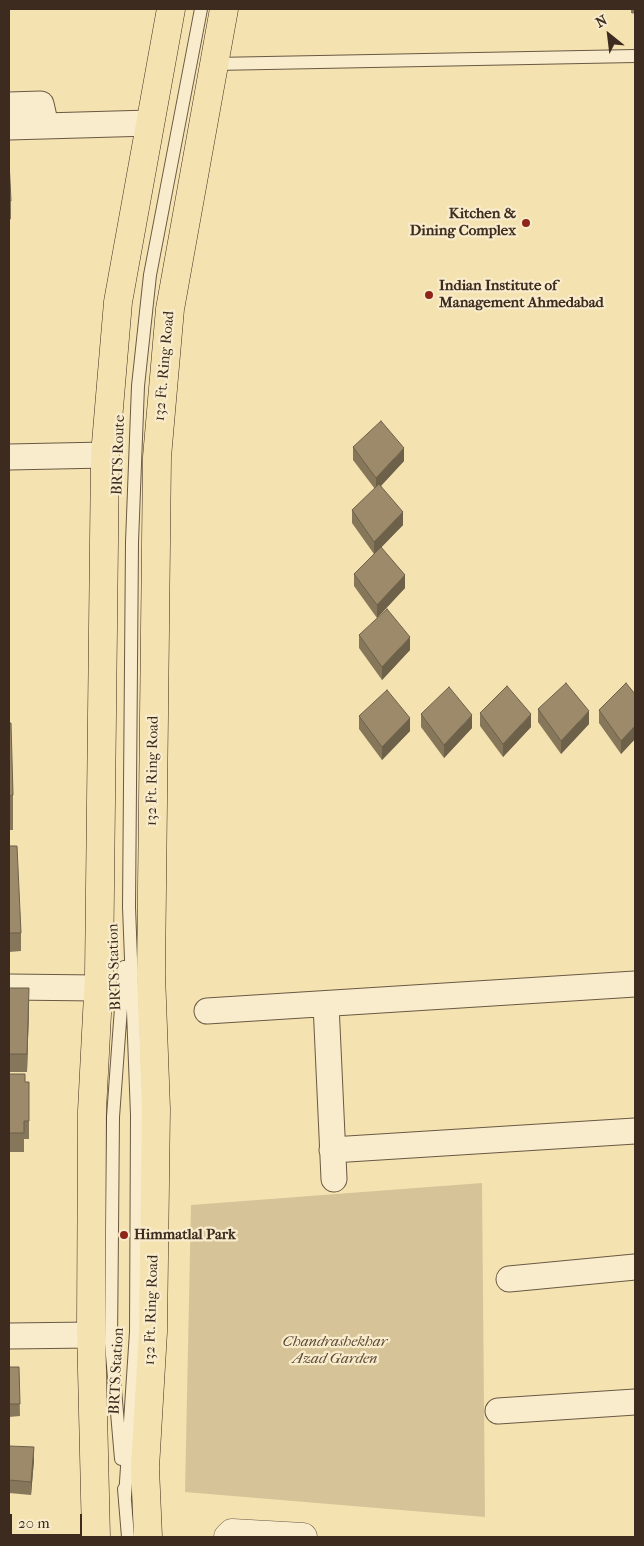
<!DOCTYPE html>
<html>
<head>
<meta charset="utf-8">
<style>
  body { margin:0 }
  #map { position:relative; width:644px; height:1546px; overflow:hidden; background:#f5e2b1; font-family:"IM FELL French Canon",serif }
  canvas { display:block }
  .frame { position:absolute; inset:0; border:10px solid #3c2b1e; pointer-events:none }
  .north { position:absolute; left:584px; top:10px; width:50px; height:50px; -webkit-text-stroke:4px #f8eccc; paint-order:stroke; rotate:331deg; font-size:14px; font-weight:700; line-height:20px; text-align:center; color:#3c2b1e }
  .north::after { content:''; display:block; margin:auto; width:18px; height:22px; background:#3c2b1e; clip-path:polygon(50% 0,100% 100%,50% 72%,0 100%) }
  .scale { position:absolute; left:10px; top:1514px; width:72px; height:22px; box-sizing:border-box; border:2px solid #3c2b1e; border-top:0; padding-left:6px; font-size:15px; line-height:18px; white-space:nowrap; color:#3c2b1e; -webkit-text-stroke:4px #f8eccc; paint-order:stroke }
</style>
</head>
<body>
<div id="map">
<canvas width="644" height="1546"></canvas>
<div class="frame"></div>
<div class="north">N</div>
<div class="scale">20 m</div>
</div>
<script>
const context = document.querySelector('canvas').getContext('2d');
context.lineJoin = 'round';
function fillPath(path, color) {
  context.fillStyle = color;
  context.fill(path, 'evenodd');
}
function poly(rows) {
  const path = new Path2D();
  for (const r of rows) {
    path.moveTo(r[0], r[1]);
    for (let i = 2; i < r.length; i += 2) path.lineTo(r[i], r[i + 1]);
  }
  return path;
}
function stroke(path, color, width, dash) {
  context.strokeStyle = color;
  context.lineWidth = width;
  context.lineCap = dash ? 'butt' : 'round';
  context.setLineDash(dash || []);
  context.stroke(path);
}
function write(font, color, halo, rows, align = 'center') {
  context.font = font + ' "IM FELL French Canon",serif';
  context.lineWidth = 4.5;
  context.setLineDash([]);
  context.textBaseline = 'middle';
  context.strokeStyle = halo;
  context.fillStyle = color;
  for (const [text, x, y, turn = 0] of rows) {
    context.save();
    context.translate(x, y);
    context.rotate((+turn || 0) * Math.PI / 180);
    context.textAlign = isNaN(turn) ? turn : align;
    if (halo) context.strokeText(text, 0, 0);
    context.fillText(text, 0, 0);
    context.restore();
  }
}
const green = poly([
  [482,1183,485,1517,185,1492,191,1205]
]);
const service = poly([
  [214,64,635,56],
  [121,1459,111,1343,113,1117,124,967],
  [124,1489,128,1537],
  [125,1497,136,1332,137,1115,129,907,132,542,138,386,150,275,201,9]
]);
const minor = poly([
  [9,105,41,104,46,126],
  [9,127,150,123],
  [9,457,105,455],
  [9,987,98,988],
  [326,1004,334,1179],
  [207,1011,635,984],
  [332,1150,635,1131],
  [509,1279,635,1267],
  [9,1336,91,1335],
  [498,1411,635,1402]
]);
const tertiary = poly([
  [228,1537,232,1533,303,1537]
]);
const primary = poly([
  [96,1537,91,1328,92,1111,99,975,105,455,118,302,171,9],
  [148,1537,145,1468,153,1332,156,1109,151,974,157,457,170,309,224,9]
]);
const wall = poly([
  [631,9,635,9,635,14,631,13],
  [9,161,11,201,11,219,9,220],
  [353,447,404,461,381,486,403,525,380,548,405,588,377,618,354,586,354,574,374,554,352,523,352,510,375,489,353,460],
  [359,635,410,650,382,680,359,648],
  [635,694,635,739,621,754,599,723,599,710],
  [538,709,589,724,561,754,538,722],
  [480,713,531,727,503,757,480,726],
  [421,714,472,728,444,758,421,727],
  [359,716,410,731,382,760,359,729],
  [9,723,13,795,13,830,9,830],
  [9,846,21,933,21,951,9,952],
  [9,988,29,1006,27,1072,9,1072],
  [9,1074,25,1082,29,1082,29,1139,24,1139,24,1152,9,1152],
  [9,1367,19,1367,20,1416,9,1417],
  [9,1446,34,1460,31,1495,9,1493]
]);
const shadedWall = poly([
  [404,448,404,461,376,491,376,478],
  [403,512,403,525,374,555,374,542],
  [405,575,405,588,377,618,377,605],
  [410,637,410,650,382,680,382,667],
  [589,711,589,724,561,754,561,741],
  [531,714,531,727,503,757,503,744],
  [472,715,472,728,444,758,444,745],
  [410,718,410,731,382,760,382,747],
  [635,726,635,739,621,754,621,741],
  [29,988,29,1006,27,1072,27,1054],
  [34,1447,34,1460,31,1495,31,1482]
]);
const building = poly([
  [9,161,11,201,9,201,9,161],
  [381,421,404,448,376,478,353,447,381,421],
  [379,484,403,512,374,542,352,510,379,484],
  [381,547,405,575,377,605,354,574,381,547],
  [387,609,410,637,382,667,359,635,387,609],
  [566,683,589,711,561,741,538,709,566,683],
  [626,683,635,694,635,726,621,741,599,710,626,683],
  [507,686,531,714,503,744,480,713,507,686],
  [449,687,472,715,444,745,421,714,449,687],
  [387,690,410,718,382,747,359,716,387,690],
  [9,723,11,723,13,795,9,796,9,723],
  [9,846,17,846,21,933,9,933,9,846],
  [9,988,29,988,27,1054,9,1054,9,988],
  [9,1074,25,1074,25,1082,29,1082,29,1121,24,1121,24,1133,9,1133,9,1074],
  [9,1367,19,1367,20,1404,9,1404,9,1367],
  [9,1446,34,1447,31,1482,9,1480,9,1446]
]);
const markers = [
  [526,223,5,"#8f2418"],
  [429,295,5,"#8f2418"],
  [124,1235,5,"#8f2418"]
];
const poiNames = [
  ["Kitchen &",516,214,"right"],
  ["Dining Complex",516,231,"right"],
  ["Indian Institute of",439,286],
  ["Management Ahmedabad",439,303],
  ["Himmatlal Park",134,1235]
];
const streetNames = [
  ["132 Ft. Ring Road",165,366,-85],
  ["BRTS Route",119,455,-88],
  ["132 Ft. Ring Road",153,771,-89],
  ["BRTS Station",115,967,-92],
  ["132 Ft. Ring Road",152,1310,-88],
  ["BRTS Station",117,1371,-87]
];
const parkNames = [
  ["Chandrashekhar",335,1342],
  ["Azad Garden",335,1359]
];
fillPath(green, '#d6c398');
stroke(service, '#6a5943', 14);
stroke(minor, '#6a5943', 27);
stroke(tertiary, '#6a5943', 29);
stroke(primary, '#3c2b1e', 29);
stroke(service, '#f8eccc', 12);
stroke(minor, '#f8eccc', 25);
stroke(tertiary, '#f8eccc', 28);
stroke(primary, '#f5e2b1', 28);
fillPath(wall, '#86775b');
fillPath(shadedWall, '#6d614a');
fillPath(building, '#9c8a6a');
stroke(building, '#6d614a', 1);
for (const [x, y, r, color] of markers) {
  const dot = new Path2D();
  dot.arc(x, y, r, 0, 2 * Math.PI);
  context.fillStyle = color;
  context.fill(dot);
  stroke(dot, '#f8eccc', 2);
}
write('bold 15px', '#3c2b1e', '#f8eccc', poiNames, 'left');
write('15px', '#3c2b1e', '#f8eccc', streetNames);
write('italic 15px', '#5b4936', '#f8eccc', parkNames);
</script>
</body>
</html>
